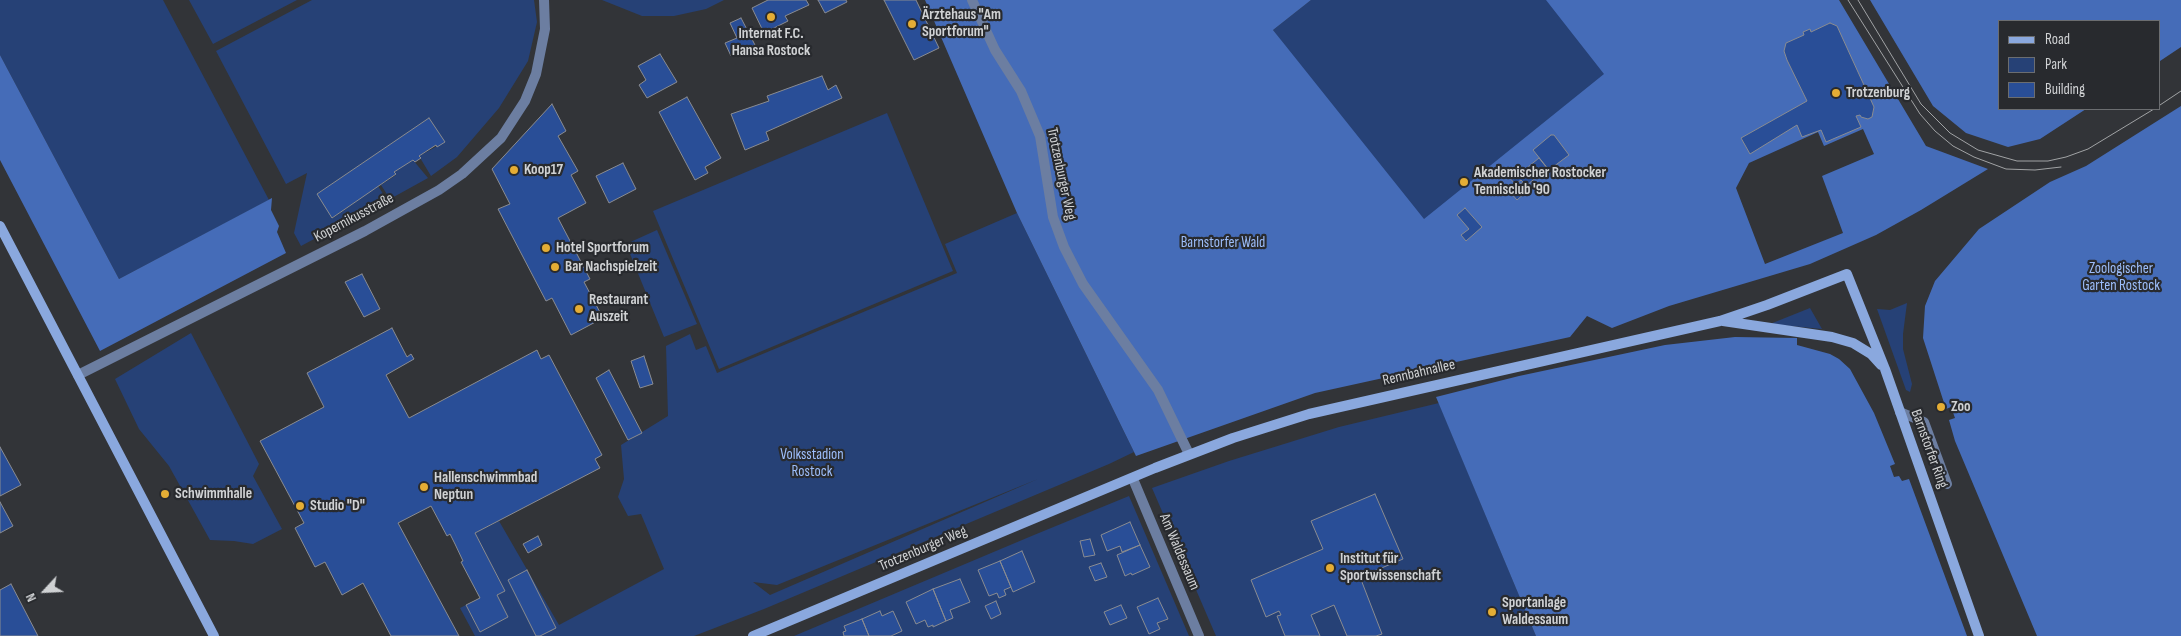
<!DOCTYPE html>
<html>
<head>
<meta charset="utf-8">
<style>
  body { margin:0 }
  #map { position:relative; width:2181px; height:636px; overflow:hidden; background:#323438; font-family:"Sofia Sans Condensed",sans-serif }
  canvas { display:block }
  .legend { position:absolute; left:1998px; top:20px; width:162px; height:90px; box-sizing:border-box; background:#282a2e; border:1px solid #6b6d70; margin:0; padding:6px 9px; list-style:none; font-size:15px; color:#d0d2d4 }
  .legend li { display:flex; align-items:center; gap:10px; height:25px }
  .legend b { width:25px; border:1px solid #6b6d70 }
  .north { position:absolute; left:20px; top:566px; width:50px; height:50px; -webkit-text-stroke:4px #282a2e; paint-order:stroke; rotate:245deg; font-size:14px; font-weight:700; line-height:20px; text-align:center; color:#d0d2d4 }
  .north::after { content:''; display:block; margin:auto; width:18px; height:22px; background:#d0d2d4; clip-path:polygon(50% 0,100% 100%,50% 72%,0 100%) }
</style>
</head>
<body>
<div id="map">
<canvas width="2181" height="636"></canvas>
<ul class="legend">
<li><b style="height:6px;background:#8aa8de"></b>Road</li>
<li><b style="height:14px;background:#264176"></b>Park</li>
<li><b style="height:14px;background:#294e97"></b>Building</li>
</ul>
<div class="north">N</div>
</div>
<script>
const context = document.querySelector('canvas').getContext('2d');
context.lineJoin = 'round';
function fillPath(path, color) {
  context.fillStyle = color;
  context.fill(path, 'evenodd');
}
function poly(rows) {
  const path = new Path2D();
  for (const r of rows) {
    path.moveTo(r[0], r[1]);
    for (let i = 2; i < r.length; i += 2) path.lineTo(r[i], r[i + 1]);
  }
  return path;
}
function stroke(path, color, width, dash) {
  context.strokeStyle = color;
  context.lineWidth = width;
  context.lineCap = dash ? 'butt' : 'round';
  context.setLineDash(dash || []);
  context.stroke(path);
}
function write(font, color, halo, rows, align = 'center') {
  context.font = font + ' "Sofia Sans Condensed",sans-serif';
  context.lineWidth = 4.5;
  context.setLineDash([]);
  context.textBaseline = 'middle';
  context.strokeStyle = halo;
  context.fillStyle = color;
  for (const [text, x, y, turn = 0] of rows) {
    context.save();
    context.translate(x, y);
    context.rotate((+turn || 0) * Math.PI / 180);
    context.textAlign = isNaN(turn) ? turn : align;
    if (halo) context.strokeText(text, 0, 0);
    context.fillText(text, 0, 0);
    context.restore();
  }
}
const green = poly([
  [0,0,163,0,269,200,119,279,0,55],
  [189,0,297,0,213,44],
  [312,0,534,0,537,22,528,61,499,108,457,157,431,176,419,156,445,142,429,118,317,194,333,218,378,186,387,200,301,246,294,233,307,173,286,184,216,51],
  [602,0,724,0,706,9,674,16,642,16],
  [1311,0,1560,0,1640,102,1447,262,1273,30],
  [887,113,953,271,719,369,653,211],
  [413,160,428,178,390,199,381,185,396,175,394,172],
  [1017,213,1134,452,1109,464,764,609,694,636,475,636,460,608,466,605,480,632,508,617,497,595,505,591,475,533,499,521,559,625,664,569,641,514,628,516,618,497,624,479,621,445,668,416,666,346,690,334,696,350,706,346,717,373,957,273,945,244],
  [1038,479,770,595,753,582,777,585],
  [657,230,697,324,664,337,626,244],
  [1907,303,1903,334,1903,349,1912,384,1910,392,1906,390,1877,309,1890,310],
  [1810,308,1822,329,1770,324],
  [191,333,259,464,253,476,282,529,253,544,234,541,210,540,169,466,139,429,115,379],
  [1439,403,1536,636,1216,636,1152,488,1229,461,1339,427],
  [1129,496,1189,636,794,636,1034,535]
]);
const forest = poly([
  [925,0,1311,0,1273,30,1424,219,1604,74,1546,0,1839,0,1926,146,1988,169,1921,210,1876,235,1810,264,1669,306,1612,328,1587,316,1570,337,1315,393,1136,456,1017,213],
  [1863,129,1874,154,1822,176,1843,233,1765,264,1736,188,1749,163,1818,132,1824,146],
  [1870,0,2181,0,2181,47,2160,61,2160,21,2000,21,2000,109,2086,109,2040,139,2008,147,1966,133,1933,106],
  [0,55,119,279,272,198,271,210,279,226,277,232,286,253,100,351,0,160],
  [2181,106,2181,636,2037,636,1955,441,1949,420,1955,418,1951,407,1946,409,1923,338,1925,306,1935,281,1979,229,2050,182,2086,166],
  [1735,337,1797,338,1797,345,1830,354,1839,359,1850,369,1874,413,1895,464,1890,466,1894,477,1899,476,1902,481,1909,479,1967,636,1536,636,1436,397,1519,376,1665,345]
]);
const building = poly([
  [768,0,806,0,809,5,785,16,788,21,764,33,752,8,768,0],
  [818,0,846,0,847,2,825,13,818,0],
  [884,0,916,0,939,48,914,60,884,0],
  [741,18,755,45,731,56,725,43,737,38,730,23,741,18],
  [1830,23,1837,26,1874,107,1872,117,1868,119,1861,117,1860,115,1856,116,1861,127,1826,142,1821,130,1802,137,1797,125,1750,154,1741,138,1807,101,1787,60,1784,51,1786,43,1804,35,1803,32,1810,29,1811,32,1830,23],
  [660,54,677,82,647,98,639,85,646,80,638,66,660,54],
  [822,76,828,90,836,85,842,98,766,132,769,140,745,150,731,114,769,101,767,96,822,76],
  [687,97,721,158,705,167,708,173,695,180,659,112,687,97],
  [552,104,566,131,558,136,578,171,571,175,586,203,558,218,590,279,584,282,603,318,571,335,552,298,546,301,498,209,510,204,492,169,552,104],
  [429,118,445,142,437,147,436,145,419,156,421,158,415,162,413,160,394,172,396,174,332,218,317,194,429,118],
  [1551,135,1554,135,1569,155,1549,170,1533,150,1551,135],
  [1539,158,1547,168,1526,186,1528,190,1517,200,1510,192,1523,182,1521,180,1515,184,1509,177,1515,173,1517,176,1539,158],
  [623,163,636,189,609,203,596,176,623,163],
  [1465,208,1482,227,1466,241,1461,235,1469,229,1457,215,1465,208],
  [362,274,380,309,364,317,345,282,362,274],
  [392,328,407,357,411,354,414,359,386,375,409,418,537,350,541,359,549,355,602,455,595,459,600,468,475,533,505,591,497,595,508,617,480,632,466,605,480,598,461,562,463,561,455,544,450,534,447,536,431,506,398,523,459,636,391,636,363,583,342,595,325,562,315,567,295,528,304,523,260,441,324,407,307,373,392,328],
  [644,356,653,384,640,388,631,361,644,356],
  [609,370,642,433,628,440,596,378,609,370],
  [0,447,21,485,0,496,0,447],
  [1375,494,1403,559,1360,577,1382,634,1376,636,1347,636,1334,605,1311,615,1320,636,1285,636,1277,616,1281,615,1279,611,1266,617,1251,580,1323,549,1311,521,1375,494],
  [0,502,13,526,0,533,0,502],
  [1130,522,1140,545,1122,552,1120,546,1107,551,1101,535,1130,522],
  [538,536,542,545,528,553,523,544,538,536],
  [1090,539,1095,555,1084,557,1080,541,1090,539],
  [1140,545,1150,567,1132,575,1131,573,1125,576,1117,555,1140,545],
  [1022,551,1035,582,1013,592,1000,561,1022,551],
  [1000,561,1011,587,1004,590,1006,595,999,598,997,593,989,596,978,570,1000,561],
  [1101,563,1107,577,1095,581,1089,567,1101,563],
  [527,570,556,628,540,636,536,636,508,580,527,570],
  [960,579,970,602,950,610,953,618,946,621,933,589,960,579],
  [11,584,38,636,0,636,0,590,11,584],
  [933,589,946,621,933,627,933,625,928,627,925,620,916,624,906,602,933,589],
  [1158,598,1168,619,1157,623,1160,629,1149,634,1137,607,1158,598],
  [996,601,1001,614,991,619,985,606,996,601],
  [1121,605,1127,618,1110,625,1104,612,1121,605],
  [880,611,882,616,893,611,902,631,891,636,869,636,862,619,880,611],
  [862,619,869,636,844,636,843,632,846,631,844,626,862,619]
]);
const street = poly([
  [972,0,995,50,1021,91,1040,136,1053,217,1064,247,1083,284,1158,390,1189,454],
  [78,375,365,231,439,190,462,174,501,138,525,101,536,74,545,29,544,0],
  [1900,412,1924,422,1947,484],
  [1133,479,1199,636]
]);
const secondary = poly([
  [0,226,214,636],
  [1723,321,1832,337,1853,343,1871,354,1881,365],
  [753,636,1155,468,1233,438,1309,414,1720,321,1767,305,1847,274,1885,369,1979,636]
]);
const tram = poly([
  [1848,0,1920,114,1935,131,1953,146,1974,157,2006,169,2035,170,2061,167],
  [1858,0,1921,104,1950,133,1978,150,2017,161,2048,161,2066,157,2088,149,2154,109],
  [2160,105,2181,91]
]);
const markers = [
  [771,17,5,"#e4ad35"],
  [912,24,5,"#e4ad35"],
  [1836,93,5,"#e4ad35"],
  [514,170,5,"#e4ad35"],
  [1464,182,5,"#e4ad35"],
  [546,248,5,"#e4ad35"],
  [555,267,5,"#e4ad35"],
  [579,309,5,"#e4ad35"],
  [1941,407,5,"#e4ad35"],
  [424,487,5,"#e4ad35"],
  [165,494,5,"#e4ad35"],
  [300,506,5,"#e4ad35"],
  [1330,568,5,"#e4ad35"],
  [1492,612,5,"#e4ad35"]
];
const poiNames = [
  ["Ärztehaus \"Am",922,15],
  ["Sportforum\"",922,32],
  ["Internat F.C.",771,34,"center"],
  ["Hansa Rostock",771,51,"center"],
  ["Trotzenburg",1846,93],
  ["Koop17",524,170],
  ["Akademischer Rostocker",1474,173],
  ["Tennisclub '90",1474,190],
  ["Hotel Sportforum",556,248],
  ["Bar Nachspielzeit",565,267],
  ["Restaurant",589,300],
  ["Auszeit",589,317],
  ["Zoo",1951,407],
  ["Hallenschwimmbad",434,478],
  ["Neptun",434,495],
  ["Schwimmhalle",175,494],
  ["Studio \"D\"",310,506],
  ["Institut für",1340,559],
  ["Sportwissenschaft",1340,576],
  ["Sportanlage",1502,603],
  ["Waldessaum",1502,620]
];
const streetNames = [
  ["Trotzenburger Weg",1061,174,78],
  ["Kopernikusstraße",354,218,-28],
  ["Rennbahnallee",1419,373,-13],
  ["Barnstorfer Ring",1929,449,70],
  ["Trotzenburger Weg",923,549,-23],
  ["Am Waldessaum",1179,552,67]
];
const parkNames = [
  ["Barnstorfer Wald",1223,243],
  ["Zoologischer",2121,269],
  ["Garten Rostock",2121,286],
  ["Volksstadion",812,455],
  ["Rostock",812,472]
];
fillPath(green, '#264176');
fillPath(forest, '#456cb8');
fillPath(building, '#294e97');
stroke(building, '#8a8c91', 1);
stroke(street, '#6c7ea1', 10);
stroke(secondary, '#8aa8de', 10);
stroke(tram, '#a1a3a5', 1);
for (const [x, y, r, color] of markers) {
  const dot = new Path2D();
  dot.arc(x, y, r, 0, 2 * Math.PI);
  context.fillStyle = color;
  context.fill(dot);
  stroke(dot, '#282a2e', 2);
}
write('bold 15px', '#d0d2d4', '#282a2e', poiNames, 'left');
write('15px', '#d0d2d4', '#282a2e', streetNames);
write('15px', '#9dbefb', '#282a2e', parkNames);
</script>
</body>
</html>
